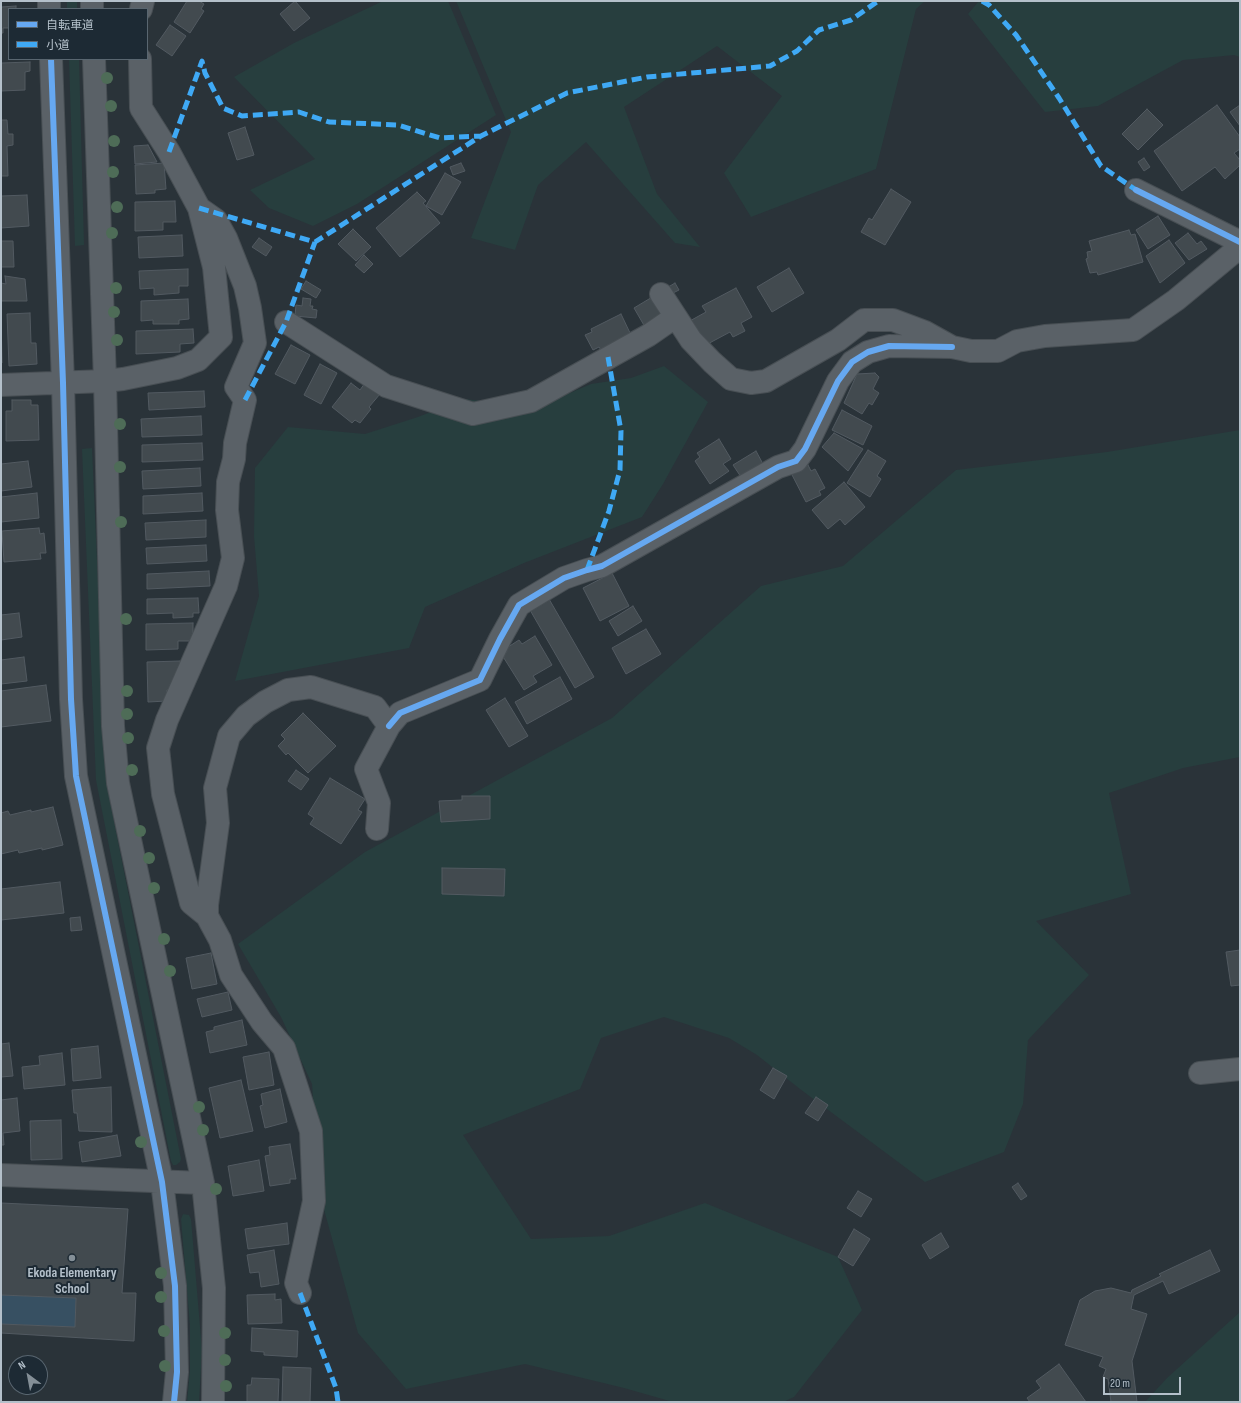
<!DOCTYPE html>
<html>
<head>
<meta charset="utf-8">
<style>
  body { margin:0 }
  #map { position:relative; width:1241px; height:1403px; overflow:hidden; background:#2a3339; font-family:"Sofia Sans Condensed","Noto Sans JP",sans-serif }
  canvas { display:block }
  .frame { position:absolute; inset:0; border:2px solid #b4c0ca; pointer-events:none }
  .legend { position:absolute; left:8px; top:8px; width:140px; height:52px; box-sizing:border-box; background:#1d2a34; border:1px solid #596670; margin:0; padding:5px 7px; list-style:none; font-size:12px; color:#b4c0ca }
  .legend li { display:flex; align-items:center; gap:8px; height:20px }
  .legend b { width:20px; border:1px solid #596670 }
  .north { position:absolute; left:8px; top:1355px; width:40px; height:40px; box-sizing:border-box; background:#1d2a34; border:1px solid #596670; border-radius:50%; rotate:328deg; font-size:11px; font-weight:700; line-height:16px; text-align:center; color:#b4c0ca }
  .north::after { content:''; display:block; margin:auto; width:14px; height:18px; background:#848f97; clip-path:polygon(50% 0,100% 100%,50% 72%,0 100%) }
  .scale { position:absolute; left:1103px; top:1377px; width:78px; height:18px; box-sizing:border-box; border:2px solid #b4c0ca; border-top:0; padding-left:5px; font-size:12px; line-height:14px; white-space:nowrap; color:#b4c0ca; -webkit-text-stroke:3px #1d2a34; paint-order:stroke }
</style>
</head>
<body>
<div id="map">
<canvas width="1241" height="1403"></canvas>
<div class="frame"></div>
<ul class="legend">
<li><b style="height:5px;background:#66a8f1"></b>自転車道</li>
<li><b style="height:5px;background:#3fa9f5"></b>小道</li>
</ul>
<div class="north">N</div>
<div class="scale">20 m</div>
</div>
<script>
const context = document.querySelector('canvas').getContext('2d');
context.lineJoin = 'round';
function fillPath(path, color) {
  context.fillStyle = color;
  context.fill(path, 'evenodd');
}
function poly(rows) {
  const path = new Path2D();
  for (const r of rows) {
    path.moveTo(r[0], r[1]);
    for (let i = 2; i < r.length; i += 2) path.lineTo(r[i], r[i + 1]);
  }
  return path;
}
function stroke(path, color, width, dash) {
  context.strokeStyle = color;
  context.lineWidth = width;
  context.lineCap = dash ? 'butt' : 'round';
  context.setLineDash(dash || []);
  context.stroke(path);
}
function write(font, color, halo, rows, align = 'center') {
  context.font = font + ' "Sofia Sans Condensed",sans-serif';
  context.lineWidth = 4;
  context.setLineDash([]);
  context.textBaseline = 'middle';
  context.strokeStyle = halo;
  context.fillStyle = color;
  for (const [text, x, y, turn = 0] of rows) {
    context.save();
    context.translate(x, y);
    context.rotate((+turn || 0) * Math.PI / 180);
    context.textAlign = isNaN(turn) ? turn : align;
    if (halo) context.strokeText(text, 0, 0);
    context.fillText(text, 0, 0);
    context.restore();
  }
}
const green = poly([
  [67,1,77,1,77,9,67,9],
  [383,1,448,1,496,115,357,204,313,226,269,208,250,190,315,159,234,77,294,43],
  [456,1,925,1,916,9,876,169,751,217,724,173,782,96,717,46,624,107,657,194,700,247,675,243,586,142,538,185,515,250,471,238,511,132],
  [979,1,1240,1,1240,57,1234,55,1183,60,1098,106,1045,112,968,14],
  [69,59,79,59,84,245,75,246],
  [664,366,708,402,663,484,642,517,524,563,425,607,409,648,235,681,259,596,254,536,255,468,288,427,365,434,418,417,464,399,537,407,591,384,631,378],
  [1240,430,1240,757,1183,768,1109,793,1131,894,1036,921,1089,975,1028,1040,1023,1104,1004,1152,925,1182,800,1089,757,1055,729,1038,664,1017,601,1038,580,1089,463,1135,531,1239,609,1236,705,1203,838,1257,862,1310,794,1397,783,1402,673,1402,624,1388,525,1364,406,1389,358,1333,320,1195,312,1084,281,1017,238,944,365,852,612,718,761,586,843,566,956,470,1107,452],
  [92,448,107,786,181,1159,180,1162,176,1165,173,1165,171,1161,96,780,82,449],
  [183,1214,189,1215,191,1219,202,1351,199,1402,187,1402,190,1370,190,1325,181,1219],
  [1240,1312,1240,1402,1145,1402,1167,1378]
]);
const water = poly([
  [1,1295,76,1298,75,1327,1,1324]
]);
const building = poly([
  [187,1,199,1,204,4,201,9,204,11,190,33,174,22,187,1],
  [295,1,310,18,294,31,280,14,295,1],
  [16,6,16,9,9,9,9,28,3,28,3,33,1,33,1,7,16,6],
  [170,25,186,36,172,56,156,45,170,25],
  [30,62,30,71,25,72,25,90,1,91,1,63,30,62],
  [1217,105,1240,137,1240,149,1234,153,1240,160,1240,165,1225,179,1215,167,1182,191,1154,151,1217,105],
  [1240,105,1240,126,1230,112,1240,105],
  [1147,109,1163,125,1138,150,1122,134,1147,109],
  [1,120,7,120,8,134,13,134,13,145,7,146,8,176,1,176,1,120],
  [245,127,254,155,237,160,228,133,245,127],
  [148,145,157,162,135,164,134,146,148,145],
  [1144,158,1150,167,1144,171,1138,162,1144,158],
  [164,163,166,189,155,190,155,193,136,194,135,165,164,163],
  [461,163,465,171,453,175,450,167,461,163],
  [445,173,461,182,442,215,426,206,445,173],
  [891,189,911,202,885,245,861,232,869,218,872,220,891,189],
  [417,192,426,201,423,203,440,223,400,257,376,228,417,192],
  [27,195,29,226,1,228,1,196,27,195],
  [175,201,176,222,163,222,163,230,135,231,135,202,175,201],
  [1158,216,1170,235,1148,249,1136,230,1158,216],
  [353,229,371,247,356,261,338,244,353,229],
  [1129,230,1131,235,1135,234,1143,262,1098,275,1097,272,1090,273,1086,259,1088,258,1087,252,1092,251,1089,241,1129,230],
  [1188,233,1197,244,1201,241,1207,249,1189,260,1175,243,1188,233],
  [182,235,183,256,139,258,138,237,182,235],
  [259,238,272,247,266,256,252,247,259,238],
  [1169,240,1185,263,1160,283,1146,256,1169,240],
  [1,241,13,241,14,267,1,267,1,241],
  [364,255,373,264,364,273,355,265,364,255],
  [789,268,804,293,772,312,757,287,789,268],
  [188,269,188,286,179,286,179,293,154,295,154,288,140,289,139,271,188,269],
  [5,276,25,279,27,301,1,301,1,283,6,284,5,276],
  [306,281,321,290,316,298,301,289,306,281],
  [675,283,679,290,669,295,665,289,675,283],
  [736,288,752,317,741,323,745,331,733,337,730,332,702,347,688,322,706,312,702,306,736,288],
  [654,296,665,314,645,327,634,308,654,296],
  [303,298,311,299,310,306,313,306,312,309,317,310,316,318,295,316,296,305,302,306,303,298],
  [188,299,189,319,179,320,179,324,153,324,153,320,141,321,141,301,188,299],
  [30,313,31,343,36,343,37,364,9,366,7,314,30,313],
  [621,314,631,335,601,350,599,347,593,350,585,335,592,332,591,329,621,314],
  [1,316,2,363,1,363,1,316],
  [193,329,194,343,180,344,180,352,136,354,136,331,193,329],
  [291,345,310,355,295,384,275,374,291,345],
  [320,364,337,373,321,404,304,395,320,364],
  [875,373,879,377,873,389,879,393,872,405,869,403,862,414,844,403,857,374,875,373],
  [351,383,360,390,365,383,380,394,369,407,371,409,360,423,355,420,352,423,332,407,351,383],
  [204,391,205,407,149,410,148,393,204,391],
  [12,400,31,400,31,405,38,405,39,440,6,441,6,411,12,411,12,400],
  [842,410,872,426,863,445,832,430,842,410],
  [201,416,202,435,142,437,141,419,201,416],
  [834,433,863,449,848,471,822,447,834,433],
  [719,439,731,459,723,464,729,471,710,484,695,461,700,457,697,453,719,439],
  [202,443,203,460,142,462,142,445,202,443],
  [868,450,886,461,877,476,881,479,870,497,847,483,868,450],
  [756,451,763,464,741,477,733,465,756,451],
  [28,461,32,487,1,491,1,464,28,461],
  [807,463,811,471,815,469,825,488,819,491,821,495,806,502,790,471,807,463],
  [200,468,201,486,143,489,142,471,200,468],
  [844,482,865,507,845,525,840,519,828,529,812,510,844,482],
  [37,493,39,518,1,522,1,497,37,493],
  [202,493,203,511,143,514,143,496,202,493],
  [206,520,206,537,146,540,145,523,206,520],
  [39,528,40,534,44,533,46,553,40,553,41,559,4,562,2,531,39,528],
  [206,545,207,561,147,564,146,548,206,545],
  [209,571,210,586,147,589,147,574,209,571],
  [612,573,629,606,600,621,583,588,612,573],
  [198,598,199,613,193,613,193,617,173,618,173,613,147,614,147,599,198,598],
  [549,599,594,677,575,688,530,610,549,599],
  [633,606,642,621,618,636,609,621,633,606],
  [19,613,22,637,1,640,1,615,19,613],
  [193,623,193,641,178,641,178,649,146,650,146,624,193,623],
  [646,629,661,654,626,674,612,648,646,629],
  [535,636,552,665,533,676,537,682,524,690,502,655,507,652,505,649,519,640,522,644,535,636],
  [24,657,27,681,1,684,1,660,24,657],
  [180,661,180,680,174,690,167,690,167,701,148,702,147,662,180,661],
  [560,677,572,699,527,724,515,702,560,677],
  [46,685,51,721,1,727,1,691,46,685],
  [505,698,528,736,509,747,486,710,505,698],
  [303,713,336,746,308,773,288,753,286,755,278,746,285,739,281,735,303,713],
  [296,770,309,779,301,790,288,781,296,770],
  [330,778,365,799,358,810,362,812,341,844,310,824,314,818,308,814,330,778],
  [462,796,490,796,490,819,441,822,439,801,462,800,462,796],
  [53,807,63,845,42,850,42,848,19,853,18,850,1,854,1,813,8,811,10,815,31,810,31,812,53,807],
  [442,868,505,869,504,896,442,894,442,868],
  [60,882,64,913,1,920,1,889,60,882],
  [80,917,82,930,71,931,70,918,80,917],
  [1240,950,1240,985,1231,986,1226,952,1240,950],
  [211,953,217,984,192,989,186,958,211,953],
  [228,992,232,1010,202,1017,197,999,228,992],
  [242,1020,247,1045,210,1053,206,1032,214,1030,214,1027,242,1020],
  [9,1043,13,1076,1,1077,1,1044,9,1043],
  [98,1046,101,1078,73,1081,71,1049,98,1046],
  [269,1052,274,1085,249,1090,243,1057,269,1052],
  [62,1053,65,1085,24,1089,22,1067,40,1065,39,1056,62,1053],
  [773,1068,787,1076,774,1099,760,1090,773,1068],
  [241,1080,253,1131,220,1138,209,1088,241,1080],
  [111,1087,112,1132,79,1131,77,1113,74,1113,72,1090,111,1087],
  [280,1089,287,1122,265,1128,260,1106,263,1105,261,1094,280,1089],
  [816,1097,828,1105,818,1121,805,1113,816,1097],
  [17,1098,20,1131,3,1133,4,1145,1,1145,1,1100,17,1098],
  [61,1120,62,1159,31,1160,30,1121,61,1120],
  [117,1135,121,1156,82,1162,79,1142,117,1135],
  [290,1144,296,1179,290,1179,290,1183,270,1186,265,1156,270,1155,269,1147,290,1144],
  [259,1160,264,1191,233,1196,228,1166,259,1160],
  [1018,1183,1027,1196,1021,1200,1012,1187,1018,1183],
  [858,1191,872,1199,861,1217,847,1208,858,1191],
  [1,1203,128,1209,122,1293,136,1293,134,1341,1,1333,1,1324,75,1327,76,1298,1,1295,1,1203],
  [287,1223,289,1244,248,1249,245,1229,287,1223],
  [854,1229,870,1239,853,1266,838,1257,854,1229],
  [941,1233,949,1247,930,1259,922,1245,941,1233],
  [274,1250,279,1284,261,1287,259,1272,250,1273,247,1255,274,1250],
  [1210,1250,1220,1271,1169,1294,1163,1281,1134,1295,1131,1309,1147,1314,1132,1361,1137,1402,1111,1402,1108,1379,1103,1377,1106,1369,1099,1366,1103,1357,1065,1345,1080,1300,1095,1291,1111,1288,1131,1293,1132,1290,1161,1276,1159,1274,1210,1250],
  [275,1294,275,1300,281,1299,282,1323,248,1324,247,1295,275,1294],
  [252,1328,298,1331,297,1357,264,1355,264,1352,251,1351,252,1328],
  [1059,1364,1086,1402,1030,1402,1027,1398,1041,1388,1036,1381,1059,1364],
  [283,1367,311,1368,310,1402,282,1402,283,1367],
  [252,1378,279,1379,278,1402,247,1402,247,1385,251,1385,252,1378]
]);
const minor = poly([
  [49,1,49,9],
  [92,1,92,9],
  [141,9,143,1],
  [51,59,63,383,71,699,76,776,162,1182,175,1286,177,1372,174,1402],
  [94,59,105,381,113,726,118,783,203,1183,214,1288,213,1402],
  [1136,190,1240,242],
  [199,208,216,220,226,238,245,286,250,308,255,343,236,387,245,400,235,443,234,459,228,482,227,510,233,558,226,586,167,720,158,748,163,794,191,903,207,916,220,940,231,975,262,1022,284,1048,311,1131,314,1201,296,1283,300,1293],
  [661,294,691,340,712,362,731,379,751,383,766,381,838,340,864,320,893,320,925,332,952,347,971,351,998,351,1017,341,1045,336,1133,330,1176,300,1240,247],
  [286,322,386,386,473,414,531,401,649,335,675,317],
  [1,385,105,381,123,379,177,368,198,360,221,337,214,267,199,208,169,152,141,108,140,59],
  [389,726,400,713,480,680,500,639,519,605,564,578,587,570,602,566,778,467,796,461,805,449,838,381,852,362,868,352,889,346,952,347],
  [207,916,207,905,218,823,215,788,229,736,246,716,265,702,288,690,311,687,375,707,389,726,366,769,379,803,377,829],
  [1200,1073,1240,1069],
  [1,1175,203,1183]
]);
const quiet = poly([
  [982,1,989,5,1016,35,1059,98,1101,166,1136,190],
  [169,152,202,61,205,73,223,108,242,116,299,112,329,122,398,125,440,138,481,136],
  [199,208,315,242,481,136,567,93,647,77,770,66,797,51,819,30,851,20,878,1],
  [245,400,286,322,315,242],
  [587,570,609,511,620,470,621,431,608,357],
  [300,1293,336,1388,338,1402]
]);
const cycleway = poly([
  [51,59,63,383,71,699,76,776,162,1182,175,1286,177,1372,174,1402],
  [1136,190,1240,242],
  [389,726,400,713,480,680,500,639,519,605,564,578,587,570,602,566,778,467,796,461,805,449,838,381,852,362,868,352,889,346,952,347]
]);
const trees = [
  [107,78],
  [111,106],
  [114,141],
  [113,172],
  [117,207],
  [112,233],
  [116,288],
  [114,312],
  [117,340],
  [120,424],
  [120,467],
  [121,522],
  [126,619],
  [127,691],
  [127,714],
  [128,738],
  [132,770],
  [140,831],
  [149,858],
  [154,888],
  [164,939],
  [170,971],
  [199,1107],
  [203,1130],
  [141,1142],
  [216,1189],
  [161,1273],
  [161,1297],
  [164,1331],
  [225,1333],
  [225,1360],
  [165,1366],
  [226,1386]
];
const markers = [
  [72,1258,4,"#848f97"]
];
const poiNames = [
  ["Ekoda Elementary",72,1273],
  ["School",72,1289]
];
fillPath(green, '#273e3e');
fillPath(water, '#375062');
fillPath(building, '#424a4f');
stroke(building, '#525a61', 1);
stroke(minor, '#484f54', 24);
stroke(minor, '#5a6167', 22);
stroke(quiet, '#3fa9f5', 5, [10, 5]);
stroke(cycleway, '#66a8f1', 6);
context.fillStyle = '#4e6c57';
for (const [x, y] of trees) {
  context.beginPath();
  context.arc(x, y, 6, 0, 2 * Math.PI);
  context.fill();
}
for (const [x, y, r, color] of markers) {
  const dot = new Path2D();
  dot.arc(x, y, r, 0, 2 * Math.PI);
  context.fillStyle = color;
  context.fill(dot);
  stroke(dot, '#1d2a34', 1.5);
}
write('bold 14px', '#b4c0ca', '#1d2a34', poiNames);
</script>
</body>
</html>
